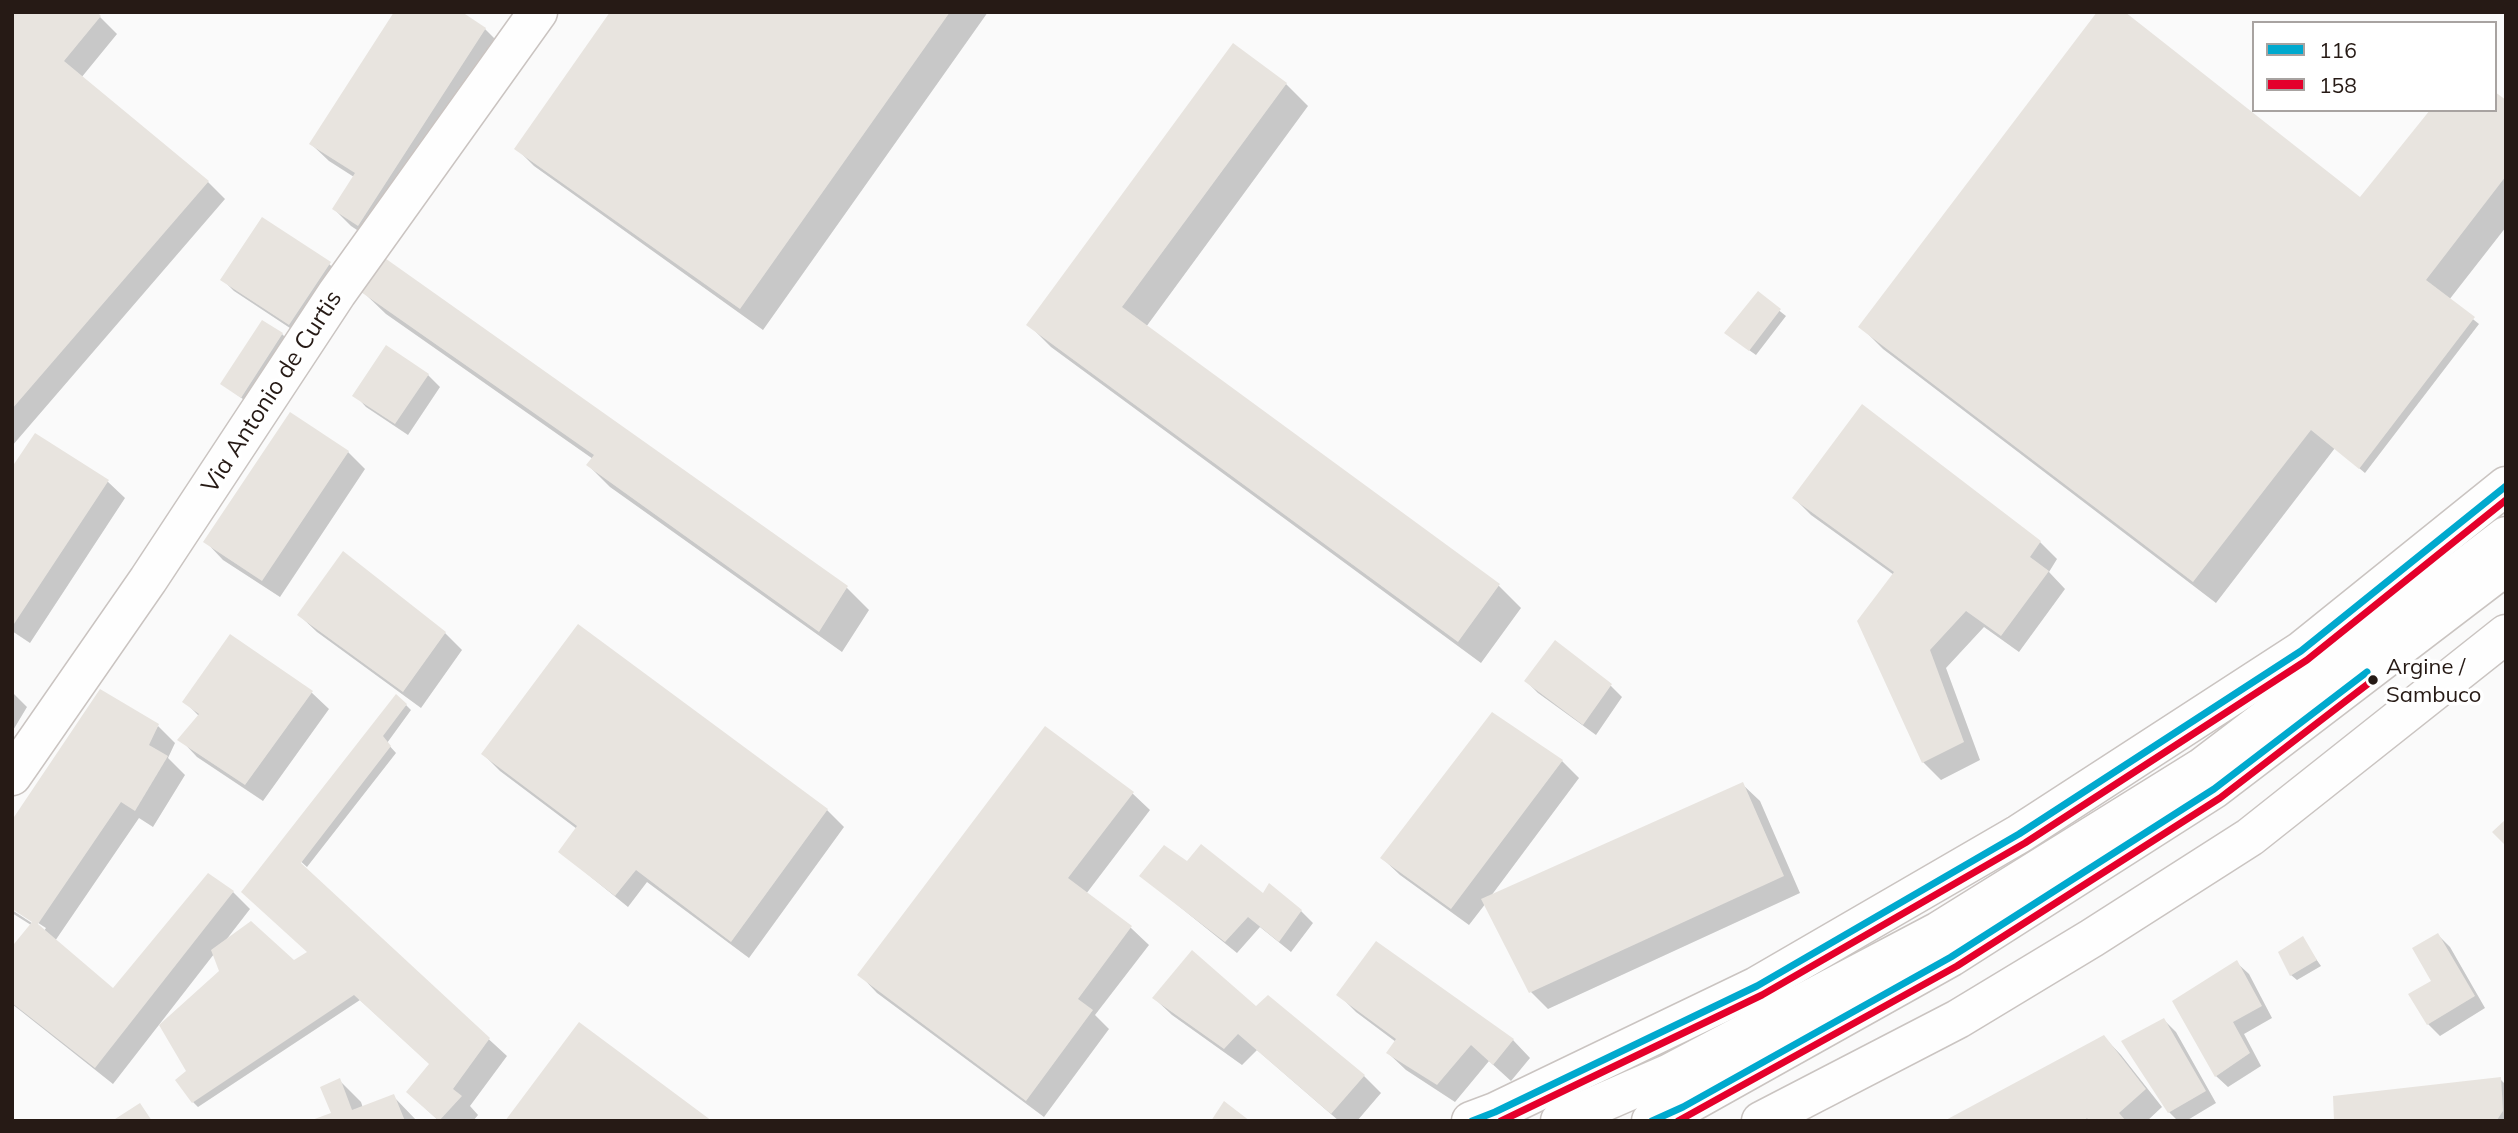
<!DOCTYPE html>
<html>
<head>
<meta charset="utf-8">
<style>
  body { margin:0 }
  #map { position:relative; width:2518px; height:1133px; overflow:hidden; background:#fafafa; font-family:Mulish,sans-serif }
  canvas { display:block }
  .frame { position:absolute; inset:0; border:14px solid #261a15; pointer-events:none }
  .legend { position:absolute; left:2252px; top:21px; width:245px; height:91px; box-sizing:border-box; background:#fff; border:2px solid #a8a3a1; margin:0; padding:9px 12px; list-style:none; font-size:21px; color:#261a15 }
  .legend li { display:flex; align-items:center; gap:14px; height:35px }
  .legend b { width:35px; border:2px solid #a8a3a1 }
</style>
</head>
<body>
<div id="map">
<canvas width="2518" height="1133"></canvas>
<div class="frame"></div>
<ul class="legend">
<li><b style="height:9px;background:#00a9ce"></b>116</li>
<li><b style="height:9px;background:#e4002b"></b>158</li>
</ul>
</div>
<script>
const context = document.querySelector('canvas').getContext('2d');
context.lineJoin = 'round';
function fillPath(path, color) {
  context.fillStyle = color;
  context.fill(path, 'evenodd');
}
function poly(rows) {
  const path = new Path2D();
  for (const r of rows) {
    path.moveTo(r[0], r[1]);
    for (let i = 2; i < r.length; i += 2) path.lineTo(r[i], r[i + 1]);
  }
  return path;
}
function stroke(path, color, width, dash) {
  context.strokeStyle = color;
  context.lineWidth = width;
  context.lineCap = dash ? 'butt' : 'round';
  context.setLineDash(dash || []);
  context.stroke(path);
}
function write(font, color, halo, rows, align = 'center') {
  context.font = font + ' Mulish,sans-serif';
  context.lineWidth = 7;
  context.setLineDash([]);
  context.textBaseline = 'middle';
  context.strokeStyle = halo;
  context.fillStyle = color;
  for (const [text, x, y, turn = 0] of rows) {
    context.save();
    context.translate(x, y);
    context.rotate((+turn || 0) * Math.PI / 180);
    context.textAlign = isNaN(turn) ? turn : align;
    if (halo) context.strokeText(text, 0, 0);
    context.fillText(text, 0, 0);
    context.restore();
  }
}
const shadow = poly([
  [12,12,95,12,117,34,81,78,208,182,225,199,12,446],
  [612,12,988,12,763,330,534,166,517,149],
  [485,29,502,46,375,242,351,226,334,209,354,177,329,161,311,144],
  [1286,84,1308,106,1146,327,1499,586,1521,608,1481,663,1051,347,1029,325],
  [2506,102,2506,227,2449,300,2479,324,2365,473,2335,448,2216,603,1883,349,1861,327,2360,199],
  [329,264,341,275,302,336,234,291,223,280],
  [363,292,847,588,869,610,842,652,610,487,588,465,593,459,386,314],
  [1758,294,1786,316,1756,355,1732,338],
  [282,334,288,340,247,402,222,384],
  [428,375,440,387,408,435,366,407,355,395],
  [348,452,365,469,280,597,223,560,206,542],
  [12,470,107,481,125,498,30,643,12,631],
  [1794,498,2040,542,2057,559,2049,572,2065,589,2019,652,1984,627,1946,668,1980,760,1941,780,1923,762,1859,621,1894,575,1811,515],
  [299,615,445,633,462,650,421,708,317,632],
  [1526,681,1611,686,1622,697,1596,735,1538,693],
  [12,692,27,707,12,732],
  [311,692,329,709,263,801,197,757,180,739,199,716,185,702],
  [406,705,411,710,387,743,396,753,307,867,297,858,295,861,507,1056,470,1106,478,1115,473,1121,439,1121,426,1109,431,1065,360,1000,198,1107,193,1102,189,1071,221,971,214,954,113,1084,12,1004,12,945,15,947,31,925,12,913,12,910,44,931,46,928,12,906,158,726,175,743,168,758,185,775,153,827,139,818,55,941,114,990,233,892,250,909,226,940,301,968,309,953,243,892],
  [483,754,827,810,844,827,749,958,647,882,628,907,560,852,577,829,500,771],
  [1562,761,1579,778,1491,896,1742,784,1760,801,1800,893,1548,1009,1531,992,1486,903,1469,925,1400,875,1382,858],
  [1132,793,1150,810,1086,894,1131,928,1149,945,1095,1015,1109,1029,1044,1117,877,993,860,975],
  [1187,864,1301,911,1313,923,1291,952,1260,927,1237,953,1170,899],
  [2438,935,2450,947,2485,1008,2440,1036,2428,1024],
  [2302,939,2321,966,2297,980,2291,975],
  [2237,963,2249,974,2272,1018,2244,1034,2261,1066,2228,1087,2216,1076],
  [1339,995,1513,1040,1530,1058,1511,1081,1489,1061,1455,1102,1406,1070,1388,1053,1396,1042,1356,1012],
  [1268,997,1364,1076,1381,1093,1357,1121,1339,1121,1257,1050,1242,1065,1172,1015,1154,998,1256,1009],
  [2164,1020,2176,1032,2216,1103,2186,1121,2178,1121,2169,1112],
  [2104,1037,2121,1055,2162,1107,2147,1121,1948,1121],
  [2500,1079,2506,1085,2506,1121,2335,1121],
  [339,1080,361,1102,363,1108,393,1096,417,1121,313,1121,333,1114]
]);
const building = poly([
  [12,12,97,12,101,16,64,61,209,181,12,409],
  [394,12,462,12,486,28,358,226,332,209,355,173,309,144],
  [610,12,950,12,740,309,514,149],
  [2097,12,2125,12,2360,197,2430,110,2495,110,2495,92,2506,100,2506,176,2426,280,2475,317,2359,469,2311,430,2193,582,1858,327],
  [1233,43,1287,83,1122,307,1500,584,1458,642,1026,325],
  [262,217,331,262,289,325,220,280],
  [382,256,848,586,819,632,586,465,594,455,361,292],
  [1758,291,1781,309,1749,351,1724,333],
  [262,320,283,333,241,398,220,384],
  [386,345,429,374,395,424,352,396],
  [1862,404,2041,541,2030,557,2049,571,2001,636,1966,611,1930,650,1964,742,1922,763,1857,621,1894,572,1792,498],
  [290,412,349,451,262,581,203,542],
  [35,433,109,480,12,627,12,467],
  [343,551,446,632,403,692,297,615],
  [578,624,828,809,731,942,636,870,615,896,558,852,577,826,481,754],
  [230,634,313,691,245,785,177,740,199,714,182,702],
  [1555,640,1612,684,1583,725,1524,681],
  [100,689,159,724,149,745,168,756,135,811,121,802,38,924,113,988,208,873,234,891,95,1068,12,1003,12,943,14,944,32,922,12,909,12,820],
  [396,694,407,704,383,736,391,746,301,863,490,1038,453,1089,462,1096,439,1121,406,1092,429,1064,354,995,192,1103,175,1080,186,1071,159,1025,219,971,211,950,251,921,294,960,307,952,241,892],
  [1492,712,1563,760,1451,909,1380,858],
  [1045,726,1134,792,1068,878,1132,926,1078,999,1093,1010,1026,1101,857,975],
  [1743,782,1784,876,1529,993,1481,899],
  [2506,819,2506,846,2492,832],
  [1201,844,1263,893,1269,883,1302,910,1279,942,1248,917,1225,942,1139,876,1164,845,1187,861],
  [2438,933,2475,996,2427,1025,2408,994,2431,981,2412,948],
  [2303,936,2317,960,2290,976,2278,952],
  [1376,941,1514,1039,1493,1065,1471,1045,1437,1085,1386,1053,1396,1039,1336,995],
  [1192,950,1256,1006,1268,995,1365,1075,1331,1114,1238,1034,1224,1049,1152,998],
  [2237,960,2262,1006,2233,1022,2250,1053,2215,1077,2172,1001],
  [2164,1018,2206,1091,2168,1113,2121,1041],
  [579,1022,712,1121,505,1121],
  [2104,1035,2146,1089,2119,1113,2126,1121,2089,1121,2087,1118,2084,1121,1944,1121],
  [2501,1077,2503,1111,2497,1120,2334,1121,2333,1096],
  [340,1078,352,1110,394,1094,405,1121,309,1121,331,1113,320,1087],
  [1224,1101,1250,1121,1211,1121],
  [140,1103,152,1121,112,1121]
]);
const minor = poly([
  [12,776,148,580,337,293,538,12],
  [1471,1121,1495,1112,1757,986,2019,834,2301,651,2506,486],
  [1651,1121,1683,1107,1951,957,2214,789,2506,566]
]);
const highway = poly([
  [1560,1121,1668,1074,1939,931,2201,768,2506,536],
  [1761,1121,1958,1019,2092,938,2250,837,2506,634]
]);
const bus1 = poly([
  [1472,1121,1495,1112,1757,986,2019,834,2301,651,2506,486],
  [1652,1121,1683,1107,1951,957,2214,789,2367,672]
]);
const bus2 = poly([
  [1501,1121,1762,995,2025,843,2307,660,2506,500],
  [1678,1121,1957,966,2220,798,2373,680]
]);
const markers = [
  [2373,680,6,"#261a15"]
];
const busNames = [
  ["Argine /",2386,667],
  ["Sambuco",2386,695]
];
const streetNames = [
  ["Via Antonio de Curtis",272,392,-57]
];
fillPath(shadow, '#0003');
fillPath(building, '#e8e4df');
stroke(minor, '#cac4c1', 41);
stroke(highway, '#cac4c1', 41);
stroke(minor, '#fefefe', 38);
stroke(highway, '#fefefe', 38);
stroke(bus1, '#00a9ce', 7);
stroke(bus2, '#e4002b', 7);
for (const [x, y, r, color] of markers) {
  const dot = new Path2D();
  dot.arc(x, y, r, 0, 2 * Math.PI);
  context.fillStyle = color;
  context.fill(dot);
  stroke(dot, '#fff', 2.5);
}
write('22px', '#261a15', '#fff', busNames, 'left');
write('24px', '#261a15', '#fff', streetNames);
</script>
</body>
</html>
